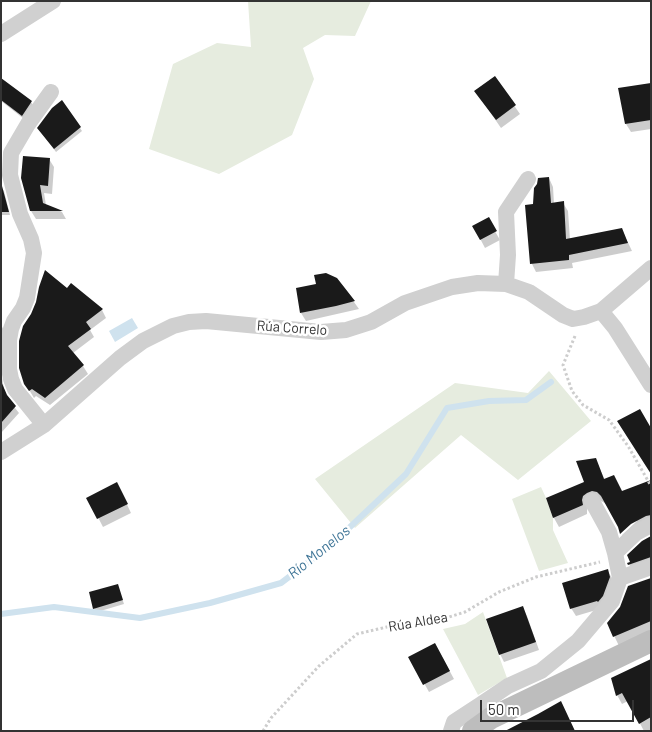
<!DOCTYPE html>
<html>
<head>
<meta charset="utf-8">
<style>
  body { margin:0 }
  #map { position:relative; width:652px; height:732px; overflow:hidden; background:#fff; font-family:Barlow,sans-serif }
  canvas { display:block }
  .frame { position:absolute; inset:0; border:2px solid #333; pointer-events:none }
  .scale { position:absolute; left:480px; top:700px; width:154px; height:22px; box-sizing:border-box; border:2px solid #333; border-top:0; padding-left:6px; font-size:15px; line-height:18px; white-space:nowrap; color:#333; -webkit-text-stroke:4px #fff; paint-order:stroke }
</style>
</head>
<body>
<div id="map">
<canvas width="652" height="732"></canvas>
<div class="frame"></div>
<div class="scale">50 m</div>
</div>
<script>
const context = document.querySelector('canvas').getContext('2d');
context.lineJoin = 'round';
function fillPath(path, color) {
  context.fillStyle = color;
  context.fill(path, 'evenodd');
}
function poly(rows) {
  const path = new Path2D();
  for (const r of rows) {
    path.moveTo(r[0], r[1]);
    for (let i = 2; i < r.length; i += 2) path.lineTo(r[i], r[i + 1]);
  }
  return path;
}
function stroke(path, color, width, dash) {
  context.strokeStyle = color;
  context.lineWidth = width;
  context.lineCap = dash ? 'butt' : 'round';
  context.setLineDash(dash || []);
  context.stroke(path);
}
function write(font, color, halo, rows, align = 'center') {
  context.font = font + ' Barlow,sans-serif';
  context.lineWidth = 5;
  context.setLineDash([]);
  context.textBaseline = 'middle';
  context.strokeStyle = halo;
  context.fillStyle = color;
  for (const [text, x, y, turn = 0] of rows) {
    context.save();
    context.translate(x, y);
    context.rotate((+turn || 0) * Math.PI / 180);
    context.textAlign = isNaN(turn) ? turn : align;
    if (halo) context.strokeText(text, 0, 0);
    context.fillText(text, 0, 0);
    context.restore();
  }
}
const green = poly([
  [248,1,371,1,355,36,325,35,303,48,314,79,292,135,219,174,149,149,173,64,217,43,251,47],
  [549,371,591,421,518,480,461,435,355,528,315,479,455,383,528,393],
  [541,487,546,498,553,518,553,530,568,563,539,571,512,499],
  [483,612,507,678,478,695,443,629,465,624]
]);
const water = poly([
  [132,318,138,328,115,342,109,331]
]);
const shadow = poly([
  [495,78,520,114,501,128,481,99],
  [651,88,651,129,631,132,626,124],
  [1,90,31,102,33,105,24,119,1,101],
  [80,128,82,131,56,152,41,132],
  [49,159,54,167,52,194,44,193,46,205,62,212,66,219,36,219,31,211,22,178],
  [549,178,553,187,554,204,563,203,568,211,570,240,622,230,632,251,572,263,573,268,536,272,532,264,526,206,534,205],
  [1,187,4,191,10,215,1,215],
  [488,219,500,240,485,248,474,227],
  [336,279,354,302,359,309,306,321,301,313],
  [71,285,102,310,106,318,90,330,94,337,73,353,83,366,88,374,50,405,36,396,34,398,25,383,67,290],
  [1,325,5,332,2,347,2,377,4,389,8,399,19,413,1,433],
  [595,459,605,480,622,492,651,482,651,526,626,543,622,535,637,521,607,505,603,502,598,500,588,506,587,511,587,514,559,527,554,518,548,498,585,483],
  [121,492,131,513,103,527,88,498],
  [651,538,651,568,634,574,629,564],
  [607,570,612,578,603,608,576,616,571,608],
  [651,579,651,633,619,646,608,623],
  [118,586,124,604,97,612,94,608],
  [523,608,527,616,539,650,504,662,500,654],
  [435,644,454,679,429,692,410,658],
  [651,660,651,731,644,731,628,701,622,704,617,695]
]);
const stream = poly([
  [1,614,54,607,140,618,210,603,281,583,331,545,406,474,447,408,489,401,526,400,551,382]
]);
const building = poly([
  [495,76,516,105,496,120,474,91],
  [1,78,32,101,22,116,1,100],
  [651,83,651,120,625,124,618,88],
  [62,100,81,127,54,149,37,128,52,108],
  [23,156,50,158,48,186,40,185,43,203,63,211,30,211,21,178],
  [549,177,551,203,564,201,566,239,622,228,628,243,569,255,569,260,530,264,525,205,533,204,534,188,537,184,538,178],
  [1,185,2,186,9,212,1,212],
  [489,217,497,231,480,240,472,226],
  [45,270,67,288,71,283,103,309,86,322,91,329,68,346,84,365,45,398,32,389,29,391,24,384,19,368,19,341,23,326,31,314,36,302,39,287],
  [326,273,337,278,355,301,336,306,300,313,296,288,316,284,314,275],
  [1,381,7,395,16,406,1,423],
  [640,409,651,428,651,474,617,421],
  [596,458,604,479,614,475,622,491,651,480,651,515,646,516,631,524,620,534,618,527,601,496,597,492,592,491,587,493,583,496,582,500,583,505,553,518,546,498,584,482,576,461],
  [117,482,128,504,97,519,86,498],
  [651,536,651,557,628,565,627,563,630,562,627,555,642,541],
  [608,569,610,577,603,596,598,602,597,601,570,609,562,583],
  [651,578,651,621,613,637,607,623,620,607,628,586],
  [118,584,123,600,93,609,89,592],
  [523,606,536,642,499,655,486,619],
  [435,643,450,671,423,685,408,657],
  [651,659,651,717,639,724,622,693,616,696,611,678],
  [561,701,575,731,505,731,538,714]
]);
const path = poly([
  [575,336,563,365,572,391,583,405,609,420,628,446,651,486],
  [263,731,271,718,319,666,357,634,391,626,436,621,465,612,499,592,536,577,600,562]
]);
const street = poly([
  [1,34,53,1],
  [506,284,508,255,506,212,528,179],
  [601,311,615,328,651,385],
  [44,425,15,389,11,379,9,369,9,340,11,329,14,321,23,308,27,298,34,253,31,239,20,214,10,175,11,153,28,124,51,92],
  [1,452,44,425,120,358,143,341,173,326,189,322,206,321,321,332,346,330,371,322,405,303,452,287,478,283,506,284,529,292,563,315,573,319,584,317,601,311,651,268],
  [615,553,636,533,651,525],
  [620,578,651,567],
  [451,731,454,722,480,705,508,686,541,671,578,641,612,601,620,578,615,553,609,532,592,501]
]);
const secondary = poly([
  [473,731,491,718,651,641]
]);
const streetNames = [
  ["Rúa Correlo",292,328,4],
  ["Rúa Aldea",418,622,-10]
];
const waterNames = [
  ["Río Monelos",319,552,-39]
];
fillPath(green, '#e6ecdf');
fillPath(water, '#cfe2ee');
fillPath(shadow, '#0003');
stroke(stream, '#cfe2ee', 6);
fillPath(building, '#1a1a1a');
stroke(path, '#cdcdcd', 3, [2.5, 2.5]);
stroke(street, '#d0d0d0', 16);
stroke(secondary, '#bdbdbd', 22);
write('14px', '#333', '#fff', streetNames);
write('italic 15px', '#3f7597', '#fff', waterNames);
</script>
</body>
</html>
